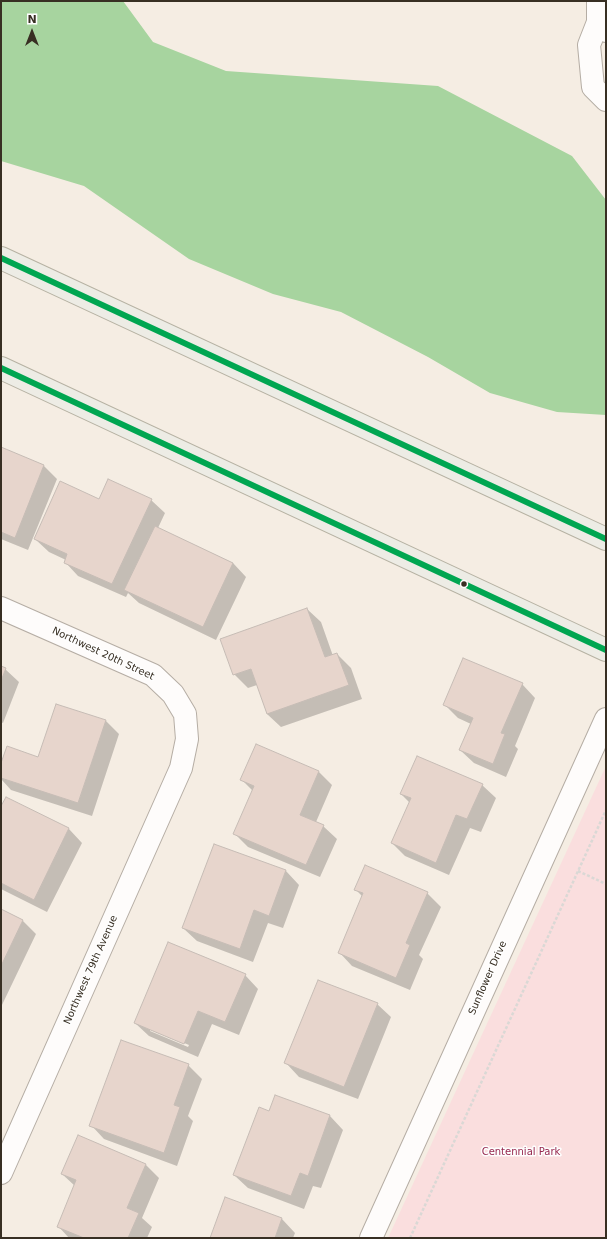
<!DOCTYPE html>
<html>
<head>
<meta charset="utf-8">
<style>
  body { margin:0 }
  #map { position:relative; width:607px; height:1239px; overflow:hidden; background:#f5ede3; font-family:"DejaVu Sans",sans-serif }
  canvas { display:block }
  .frame { position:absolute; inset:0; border:2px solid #382f23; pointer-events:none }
  .north { position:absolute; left:12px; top:12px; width:40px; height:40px; -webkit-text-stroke:3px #fefefe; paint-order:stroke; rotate:0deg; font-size:11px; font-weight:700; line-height:16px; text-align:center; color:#382f23 }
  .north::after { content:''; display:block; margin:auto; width:14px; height:18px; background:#382f23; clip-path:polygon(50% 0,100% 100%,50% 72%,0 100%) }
</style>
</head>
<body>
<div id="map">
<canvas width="607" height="1239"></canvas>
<div class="frame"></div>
<div class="north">N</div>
</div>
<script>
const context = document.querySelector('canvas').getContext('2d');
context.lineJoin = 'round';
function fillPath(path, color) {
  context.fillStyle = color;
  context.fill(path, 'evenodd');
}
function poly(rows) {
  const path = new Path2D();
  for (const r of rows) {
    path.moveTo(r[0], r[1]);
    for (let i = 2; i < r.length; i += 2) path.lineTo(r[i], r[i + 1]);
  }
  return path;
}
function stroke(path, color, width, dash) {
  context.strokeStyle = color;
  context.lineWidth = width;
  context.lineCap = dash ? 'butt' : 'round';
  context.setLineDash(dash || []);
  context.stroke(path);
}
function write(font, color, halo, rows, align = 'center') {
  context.font = font + ' "DejaVu Sans",sans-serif';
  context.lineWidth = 3;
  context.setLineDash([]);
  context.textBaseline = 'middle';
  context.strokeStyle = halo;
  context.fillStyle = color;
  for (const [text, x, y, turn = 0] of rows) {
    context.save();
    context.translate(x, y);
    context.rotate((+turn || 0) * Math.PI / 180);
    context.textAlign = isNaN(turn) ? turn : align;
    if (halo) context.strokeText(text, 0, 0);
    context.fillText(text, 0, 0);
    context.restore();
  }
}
const green = poly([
  [606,766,606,1238,388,1238]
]);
const water = poly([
  [1,1,123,1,153,42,226,71,438,86,572,156,606,200,606,415,557,412,490,393,428,357,341,312,273,294,189,259,84,186,1,161]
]);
const shadow = poly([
  [1,448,44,466,57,479,28,550,1,539],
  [100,500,151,500,165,513,158,528,233,563,246,577,216,640,139,603,128,593,126,597,78,576,65,562,66,560,49,552,35,539],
  [307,609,321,622,333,656,337,654,351,668,362,699,281,727,267,714,257,685,248,688,234,674],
  [1,667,5,669,19,682,3,723,1,722],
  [522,684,535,698,515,746,518,749,506,777,474,763,460,750,471,724,458,718,445,705],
  [106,721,119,734,92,816,11,790,1,779,1,766,39,758],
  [319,772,332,785,316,822,323,826,337,839,320,877,248,847,234,833,253,791,242,780],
  [482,785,496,798,481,832,470,828,449,875,405,856,392,843,410,803,401,794],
  [6,798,69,829,82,843,47,912,1,889,1,809],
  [214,845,286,871,299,885,283,928,268,923,253,962,197,941,183,928],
  [355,889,427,893,441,907,419,955,423,959,410,990,352,966,339,952,363,897],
  [1,910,23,921,36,934,1,1007],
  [245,975,258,989,239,1035,212,1024,198,1057,149,1036,135,1023],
  [150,1029,189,1045,188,1047,150,1031],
  [377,1004,391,1017,358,1099,299,1077,286,1063],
  [188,1065,202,1079,188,1116,193,1121,177,1166,104,1139,91,1125],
  [276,1096,330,1116,343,1130,321,1188,313,1186,304,1209,248,1188,234,1175,270,1112],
  [146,1165,159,1178,142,1218,152,1227,147,1238,69,1238,58,1226,75,1186,62,1174],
  [282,1219,295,1233,293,1238,211,1238]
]);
const building = poly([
  [1,447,44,465,15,538,1,532,1,447],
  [108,479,152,499,112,584,64,563,67,554,34,539,60,481,99,499,108,479],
  [155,526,233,563,203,627,124,590,155,526],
  [307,608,325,657,337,653,349,685,267,714,251,669,233,675,220,639,307,608],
  [463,658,523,683,501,733,505,734,493,764,459,750,473,718,443,705,463,658],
  [1,666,6,668,1,681,1,666],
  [56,704,106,720,78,803,1,778,1,763,7,746,38,757,56,704],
  [256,744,319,771,300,815,324,825,306,865,233,834,254,786,240,780,256,744],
  [417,756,483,784,467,819,456,815,436,863,391,843,411,798,400,794,417,756],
  [6,797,69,828,34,900,1,883,1,806,6,797],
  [214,844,286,870,269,916,254,910,240,949,182,928,214,844],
  [365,865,428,892,406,943,410,945,396,978,338,953,363,893,354,890,365,865],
  [1,909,23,920,1,966,1,909],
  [168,942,246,974,225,1022,198,1011,184,1044,134,1023,168,942],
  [318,980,378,1003,344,1087,284,1063,318,980],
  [121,1040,189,1064,174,1105,180,1107,164,1153,89,1126,121,1040],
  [275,1095,330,1115,308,1176,300,1173,291,1196,233,1175,259,1107,269,1111,275,1095],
  [78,1135,146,1164,127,1208,139,1213,128,1238,84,1238,57,1227,76,1180,61,1174,78,1135],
  [225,1197,282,1218,275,1238,210,1238,225,1197]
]);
const path = poly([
  [578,871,606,884],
  [410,1238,606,810]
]);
const minor = poly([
  [598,1,598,22,606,22],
  [606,31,598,22,589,45,593,87,606,100],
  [1,608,153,675,173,694,185,714,187,739,181,768,1,1173],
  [371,1238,606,719]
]);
const major = poly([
  [1,258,606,539],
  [1,368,606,650]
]);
const bus1 = poly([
  [1,258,606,539],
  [1,368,606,650]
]);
const markers = [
  [464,584,3.5,"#382f23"]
];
const streetNames = [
  ["Northwest 20th Street",103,654,25],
  ["Northwest 79th Avenue",91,970,-66],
  ["Sunflower Drive",488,978,-66]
];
const parkNames = [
  ["Centennial Park",521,1152]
];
fillPath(green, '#fadede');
fillPath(water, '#a7d49f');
fillPath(shadow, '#0003');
fillPath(building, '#e7d5cc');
stroke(building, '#c6bcb5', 1);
stroke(minor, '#b5ada4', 24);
stroke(major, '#b6b2a3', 24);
stroke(path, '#dad8d5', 2.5, [3, 2]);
stroke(minor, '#fefcfb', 22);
stroke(major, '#edece5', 22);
stroke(bus1, '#00a651', 6);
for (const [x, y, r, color] of markers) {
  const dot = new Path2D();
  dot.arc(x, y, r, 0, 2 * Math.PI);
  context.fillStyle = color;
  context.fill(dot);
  stroke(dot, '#fefefe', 1.5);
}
write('10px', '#382f23', '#fefefe', streetNames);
write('10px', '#95264d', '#fefefe', parkNames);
</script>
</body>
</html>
